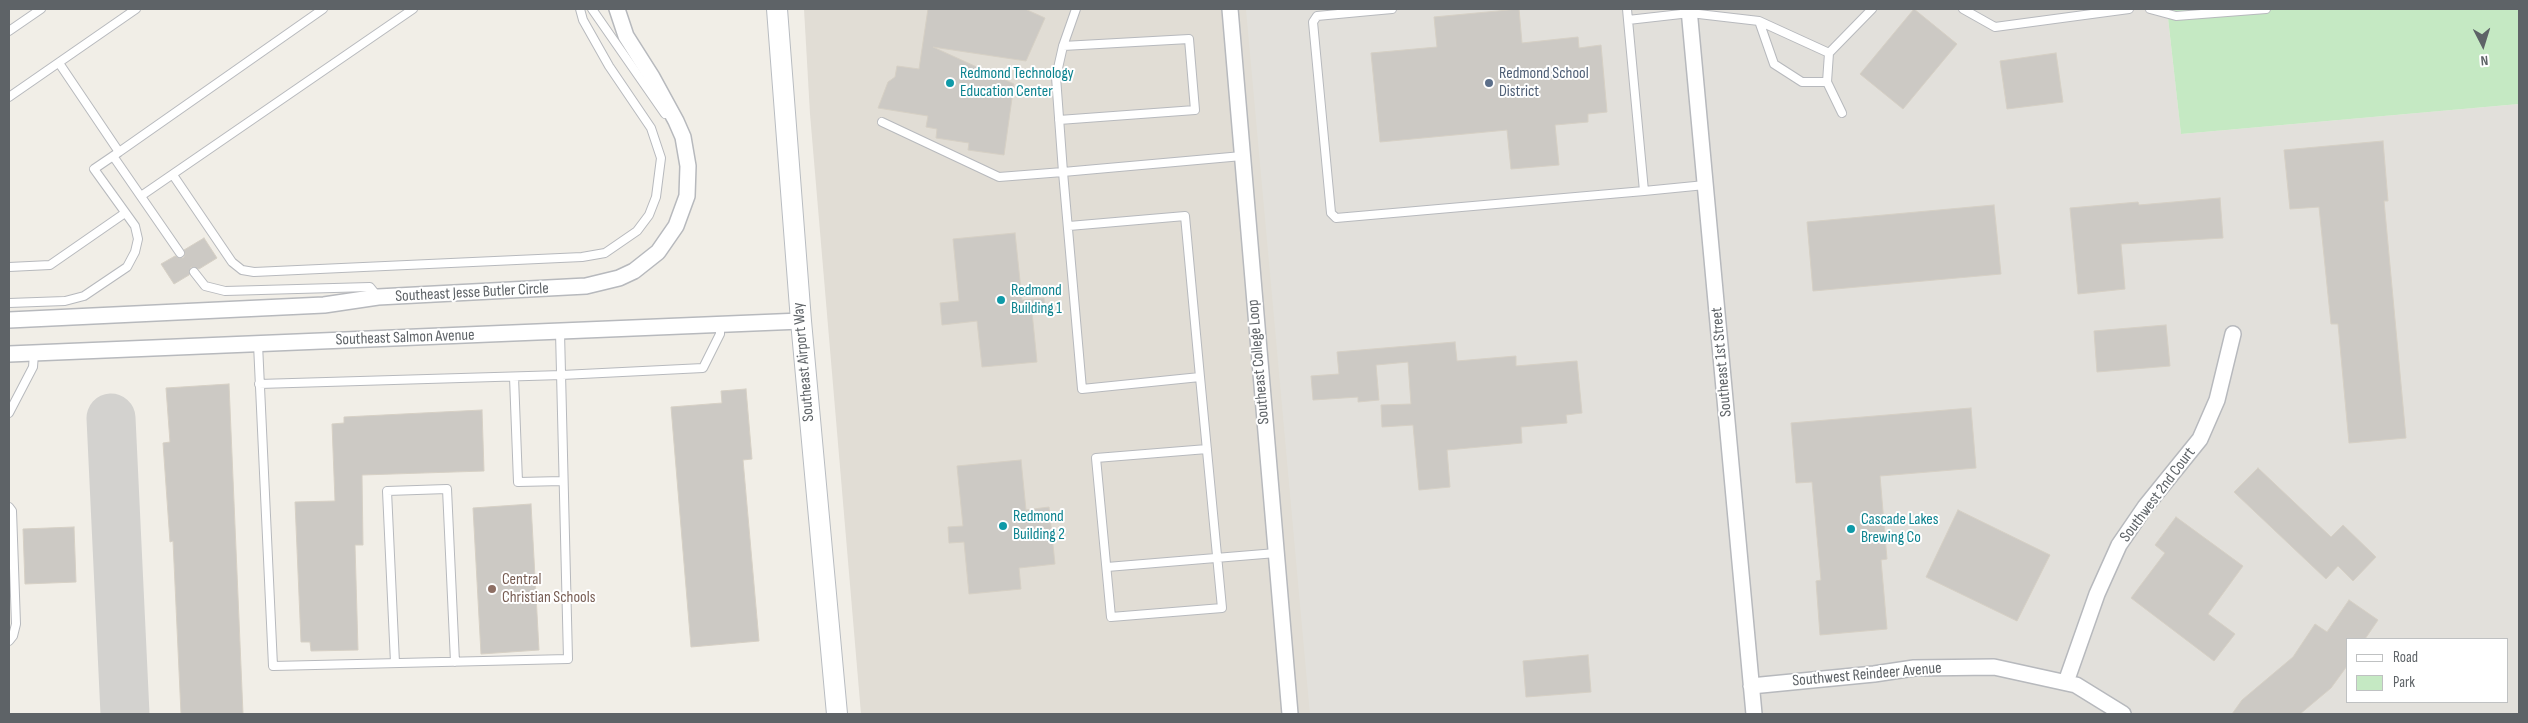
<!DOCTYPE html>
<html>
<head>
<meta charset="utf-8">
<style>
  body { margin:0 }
  #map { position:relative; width:2528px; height:723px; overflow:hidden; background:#f1eee7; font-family:"Sofia Sans Condensed",sans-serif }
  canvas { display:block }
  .frame { position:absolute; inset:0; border:10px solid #5e6367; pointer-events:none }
  .legend { position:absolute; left:2346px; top:638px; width:162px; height:65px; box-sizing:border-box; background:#fff; border:1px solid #bfc1c2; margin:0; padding:6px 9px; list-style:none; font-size:15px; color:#5e6367 }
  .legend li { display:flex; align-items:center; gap:10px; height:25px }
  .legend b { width:25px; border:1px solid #bfc1c2 }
  .north { position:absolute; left:2458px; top:20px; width:50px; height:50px; -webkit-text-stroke:4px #fff; paint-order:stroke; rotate:175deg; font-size:14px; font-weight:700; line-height:20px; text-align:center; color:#5e6367 }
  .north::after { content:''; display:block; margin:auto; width:18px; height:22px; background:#5e6367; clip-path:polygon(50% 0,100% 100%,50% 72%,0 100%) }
</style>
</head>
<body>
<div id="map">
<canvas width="2528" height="723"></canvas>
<div class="frame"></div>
<ul class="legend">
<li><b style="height:6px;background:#fff"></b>Road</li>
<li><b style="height:14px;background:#c5e9c3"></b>Park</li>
</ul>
<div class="north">N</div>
</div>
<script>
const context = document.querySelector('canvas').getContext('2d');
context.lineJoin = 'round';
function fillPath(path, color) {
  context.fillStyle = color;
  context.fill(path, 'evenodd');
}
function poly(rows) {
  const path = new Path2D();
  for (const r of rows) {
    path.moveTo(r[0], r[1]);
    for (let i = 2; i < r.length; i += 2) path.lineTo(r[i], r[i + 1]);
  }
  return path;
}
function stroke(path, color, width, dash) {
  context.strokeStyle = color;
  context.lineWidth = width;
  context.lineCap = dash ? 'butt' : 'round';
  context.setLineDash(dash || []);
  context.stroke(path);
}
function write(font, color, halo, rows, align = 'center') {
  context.font = font + ' "Sofia Sans Condensed",sans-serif';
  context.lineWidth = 4;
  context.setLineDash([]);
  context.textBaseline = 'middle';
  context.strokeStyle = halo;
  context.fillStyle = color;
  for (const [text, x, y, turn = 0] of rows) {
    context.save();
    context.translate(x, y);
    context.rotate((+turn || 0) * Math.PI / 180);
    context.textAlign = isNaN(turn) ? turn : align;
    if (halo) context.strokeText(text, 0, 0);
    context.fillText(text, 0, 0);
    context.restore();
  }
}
const industrial = poly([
  [842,9,2167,9,2181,134,2519,104,2519,714,890,714],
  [2347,639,2507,639,2507,702,2347,702]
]);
const education = poly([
  [804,9,1246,9,1310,714,861,714,810,114]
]);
const green = poly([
  [2167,9,2519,9,2519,104,2181,134]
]);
const taxiway = poly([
  [111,418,125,714]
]);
const building = poly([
  [928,9,1025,9,1045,18,1026,61,933,47,1014,84,1004,155,968,150,969,143,936,138,937,129,926,127,928,116,878,108,888,82,895,77,897,66,919,69,928,9],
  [1519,9,1522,43,1578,37,1579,48,1601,45,1607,112,1588,114,1588,122,1555,125,1559,165,1511,169,1507,130,1380,142,1371,53,1437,47,1434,17,1519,9],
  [1914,9,1957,44,1903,109,1860,74,1914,9],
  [2056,53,2063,102,2007,109,2000,61,2056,53],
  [2383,141,2388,201,2384,201,2406,438,2349,443,2338,324,2331,324,2319,207,2290,209,2284,150,2383,141],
  [2220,198,2223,238,2121,244,2125,289,2078,294,2070,208,2138,202,2139,205,2220,198],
  [1994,205,2001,274,1813,291,1807,222,1994,205],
  [1015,233,1022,300,1044,298,1045,311,1032,312,1037,362,982,367,977,321,942,325,940,303,959,301,953,239,1015,233],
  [204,238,217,258,199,269,191,267,189,275,174,284,161,264,175,256,183,258,185,255,184,250,204,238],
  [2166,325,2170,366,2097,372,2094,331,2166,325],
  [1455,342,1457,361,1516,356,1516,366,1577,361,1582,413,1566,415,1567,423,1521,427,1522,443,1447,450,1450,487,1419,490,1413,425,1382,427,1381,405,1411,404,1408,362,1376,365,1379,400,1358,402,1358,397,1313,400,1311,376,1339,374,1337,352,1455,342],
  [229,384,243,714,181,714,173,541,170,542,163,443,170,442,166,388,229,384],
  [746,389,752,459,743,460,759,641,691,647,671,407,722,403,721,391,746,389],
  [1971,408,1976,468,1880,476,1887,559,1881,560,1887,629,1820,635,1816,581,1821,580,1812,482,1796,483,1791,423,1971,408],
  [482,410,484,471,362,475,363,545,355,545,358,650,311,651,310,642,301,642,295,502,335,501,332,424,344,423,344,417,482,410],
  [1021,460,1026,510,1049,507,1055,564,1019,568,1021,589,969,594,964,542,949,543,948,527,963,526,957,466,1021,460],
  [2258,468,2331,537,2343,525,2376,557,2353,581,2338,566,2326,579,2234,492,2258,468],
  [531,504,539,650,481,654,473,508,531,504],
  [1958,510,2050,555,2017,621,1926,577,1958,510],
  [2176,517,2243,566,2208,614,2235,634,2214,661,2131,598,2165,553,2155,545,2176,517],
  [74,527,76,582,25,584,23,529,74,527],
  [2349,600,2378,620,2365,639,2347,639,2347,666,2331,688,2300,714,2232,714,2242,700,2293,657,2315,624,2327,632,2349,600],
  [1588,655,1591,692,1526,697,1523,661,1588,655]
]);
const service = poly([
  [592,9,665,114],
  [1076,9,1063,46,1056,77,1063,172,1242,156],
  [1370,9,1370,11,1392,9],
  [1627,9,1628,20,1690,13,1759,21,1829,53,1872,9],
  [1963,9,1995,27,2129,9],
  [2150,9,2176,16,2266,9],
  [1370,11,1317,16,1313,22,1331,213,1336,218,1644,191],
  [1628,20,1644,191,1705,185],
  [1759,21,1774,64,1802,82,1827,82],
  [9,31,41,9],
  [1829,53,1827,82,1842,113],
  [9,97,136,9],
  [1059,120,1195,110,1189,39,1063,46],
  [882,122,999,177,1063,172,1082,389,1200,377,1222,608,1111,617,1096,458,1207,449],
  [119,152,323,9],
  [113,156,180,253],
  [173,175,232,262,242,270,254,272,582,257,605,253,637,231,649,215,656,197,661,158,651,128,609,66,583,20,580,9],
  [141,196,413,9],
  [1069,226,1185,216,1200,377],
  [9,267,50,265,125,213],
  [194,272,205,286,225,291,370,287,378,297],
  [9,303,65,301,84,296,127,267,135,252,138,239,135,226,94,169,119,152,59,63],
  [258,344,273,666,568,659,560,332],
  [514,377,518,482,563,481],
  [259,384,562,375,703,368,720,334,720,325],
  [9,413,33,367,34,354],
  [9,507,12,511,16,624,13,636,9,641],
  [1107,567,1276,553],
  [395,663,387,491,447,489,455,662]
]);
const minor = poly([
  [1230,9,1290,714],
  [1689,9,1754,714],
  [9,320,324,305,378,297,586,286,619,278,634,271,658,252,676,226,687,196,688,166,683,137,676,121,652,77,626,36,617,9],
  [9,354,801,321],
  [2066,682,2097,594,2119,545,2145,507,2200,439,2217,400,2233,334],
  [1751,686,1874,674,1914,668,1994,667,2076,685,2123,714]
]);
const secondary = poly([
  [777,9,801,321,837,714]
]);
const markers = [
  [950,83,5,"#0f9aa8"],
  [1489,83,5,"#5c6f8a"],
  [1001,300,5,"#0f9aa8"],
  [1003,526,5,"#0f9aa8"],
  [1851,529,5,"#0f9aa8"],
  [492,589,5,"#8d6e63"]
];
const cultureNames = [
  ["Redmond Technology",960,74],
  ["Education Center",960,92],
  ["Redmond",1011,291],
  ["Building 1",1011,309],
  ["Redmond",1013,517],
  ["Building 2",1013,535],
  ["Cascade Lakes",1861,520],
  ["Brewing Co",1861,538]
];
const serviceNames = [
  ["Redmond School",1499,74],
  ["District",1499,92]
];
const streetNames = [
  ["Southeast Jesse Butler Circle",472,293,-3],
  ["Southeast Salmon Avenue",405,338,-2],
  ["Southeast Airport Way",804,362,-95],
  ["Southeast College Loop",1259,362,-95],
  ["Southeast 1st Street",1722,362,-95],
  ["Southwest 2nd Court",2158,495,-53],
  ["Southwest Reindeer Avenue",1867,675,-5]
];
const educationNames = [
  ["Central",502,580],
  ["Christian Schools",502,598]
];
fillPath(industrial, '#e2e0db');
fillPath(education, '#e1ddd5');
fillPath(green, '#c5e9c3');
stroke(taxiway, '#d3d2cf', 49);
fillPath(building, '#ccc9c4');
stroke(building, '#d6d0c5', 1);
stroke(service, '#b7b9bd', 10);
stroke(minor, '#b7b9bd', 18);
stroke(secondary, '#b8bcc1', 22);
stroke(service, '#fff', 8);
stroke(minor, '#fff', 15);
stroke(secondary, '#fff', 20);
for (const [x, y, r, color] of markers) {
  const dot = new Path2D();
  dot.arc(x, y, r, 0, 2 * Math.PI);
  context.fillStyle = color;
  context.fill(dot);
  stroke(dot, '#fff', 2);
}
write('16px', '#0d838f', '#fff', cultureNames, 'left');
write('16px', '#4e5e75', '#fff', serviceNames, 'left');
write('16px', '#5e6367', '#fff', streetNames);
write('16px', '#785e54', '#fff', educationNames, 'left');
</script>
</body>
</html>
